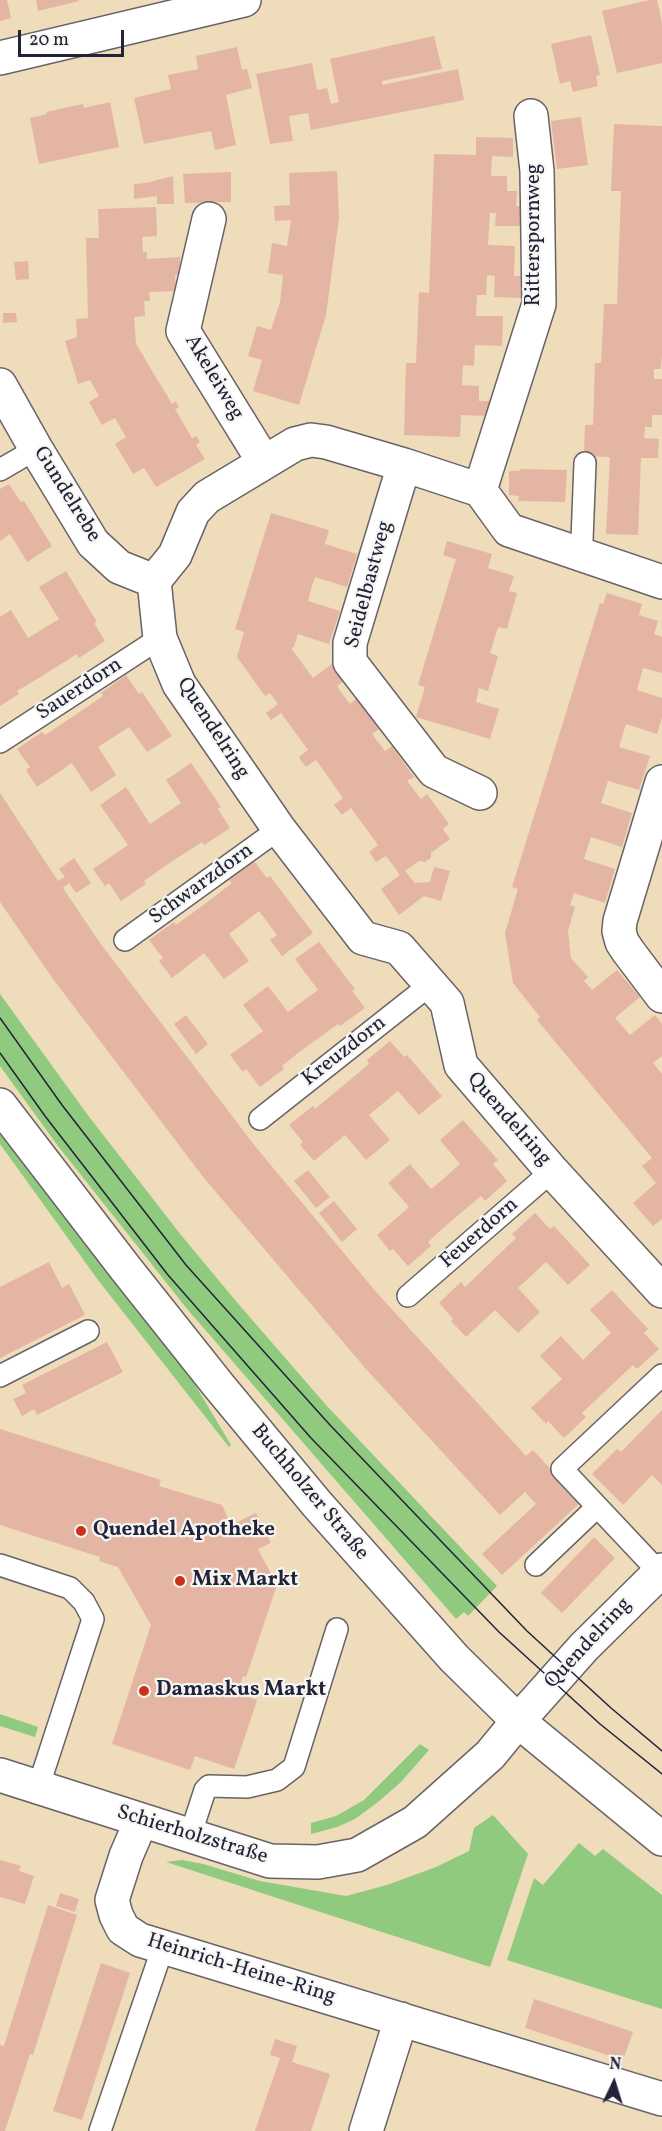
<!DOCTYPE html>
<html>
<head>
<meta charset="utf-8">
<style>
  body { margin:0 }
  #map { position:relative; width:662px; height:2131px; overflow:hidden; background:#eedcba; font-family:Vollkorn,serif }
  canvas { display:block }
  .north { position:absolute; left:584px; top:2053px; width:60px; height:60px; -webkit-text-stroke:4px #f6f6f2; paint-order:stroke; rotate:4deg; font-size:16px; font-weight:700; line-height:24px; text-align:center; color:#22223b }
  .north::after { content:''; display:block; margin:auto; width:21px; height:27px; background:#22223b; clip-path:polygon(50% 0,100% 100%,50% 72%,0 100%) }
  .scale { position:absolute; left:18px; top:30px; width:106px; height:27px; box-sizing:border-box; border:3px solid #22223b; border-top:0; padding-left:8px; font-size:18px; line-height:21px; white-space:nowrap; color:#22223b; -webkit-text-stroke:4px #f6f6f2; paint-order:stroke }
</style>
</head>
<body>
<div id="map">
<canvas width="662" height="2131"></canvas>
<div class="north">N</div>
<div class="scale">20 m</div>
</div>
<script>
const context = document.querySelector('canvas').getContext('2d');
context.lineJoin = 'round';
function fillPath(path, color) {
  context.fillStyle = color;
  context.fill(path, 'evenodd');
}
function poly(rows) {
  const path = new Path2D();
  for (const r of rows) {
    path.moveTo(r[0], r[1]);
    for (let i = 2; i < r.length; i += 2) path.lineTo(r[i], r[i + 1]);
  }
  return path;
}
function stroke(path, color, width, dash) {
  context.strokeStyle = color;
  context.lineWidth = width;
  context.lineCap = dash ? 'butt' : 'round';
  context.setLineDash(dash || []);
  context.stroke(path);
}
function write(font, color, halo, rows, align = 'center') {
  context.font = font + ' Vollkorn,serif';
  context.lineWidth = 4.5;
  context.setLineDash([]);
  context.textBaseline = 'middle';
  context.strokeStyle = halo;
  context.fillStyle = color;
  for (const [text, x, y, turn = 0] of rows) {
    context.save();
    context.translate(x, y);
    context.rotate((+turn || 0) * Math.PI / 180);
    context.textAlign = isNaN(turn) ? turn : align;
    if (halo) context.strokeText(text, 0, 0);
    context.fillText(text, 0, 0);
    context.restore();
  }
}
const green = poly([
  [0,994,87,1114,181,1235,235,1300,326,1405,497,1586,468,1616,464,1612,456,1619,188,1310,58,1146,0,1066],
  [0,1130,75,1229,168,1345,194,1383,231,1445,229,1447,98,1280,0,1144],
  [0,1714,38,1727,35,1737,0,1726],
  [420,1744,429,1750,401,1782,378,1802,355,1819,337,1827,311,1834,311,1823,336,1816,364,1800],
  [493,1815,528,1854,490,1967,166,1862,182,1860,203,1864,260,1881,346,1896,387,1885,436,1867,469,1851,474,1828],
  [579,1843,595,1856,603,1849,662,1895,662,2009,507,1960,534,1878,543,1885]
]);
const building = poly([
  [0,0,7,0,11,18,0,21],
  [36,0,79,0,79,1,38,11],
  [650,0,657,0,662,23,662,63,617,73,602,11],
  [591,35,600,75,596,76,598,86,573,92,570,81,560,84,551,44],
  [434,36,442,69,382,81,382,85,458,69,464,100,311,130,308,113,289,116,293,141,270,144,256,74,312,63,317,90,327,88,331,104,339,102,330,59],
  [237,47,242,70,247,69,252,88,226,95,236,145,215,150,211,131,144,144,134,98,171,89,168,75,198,69,196,56],
  [110,102,119,147,39,164,30,118,47,114,46,112,83,104,84,108],
  [581,117,588,165,557,169,551,121],
  [614,124,662,126,662,355,661,369,654,369,654,379,662,379,662,415,652,415,652,427,645,427,644,438,659,439,658,458,641,458,638,535,606,534,610,457,584,456,585,425,593,425,595,363,601,363,604,304,617,304,621,191,611,191],
  [476,137,513,138,513,157,492,156,491,176,507,176,507,191,517,191,516,206,525,206,524,226,495,226,496,213,490,213,488,245,515,246,514,276,522,276,521,298,494,297,495,276,487,275,486,295,477,295,476,316,503,316,502,346,475,345,474,366,463,365,462,385,479,386,479,401,490,401,489,416,461,415,460,437,404,435,406,363,416,363,419,292,429,293,434,154,476,155],
  [337,171,339,218,326,315,299,405,253,391,262,360,248,356,257,326,271,330,280,302,283,275,268,273,272,243,287,246,291,220,275,221,274,206,290,205,289,173],
  [231,172,231,202,185,203,183,174],
  [173,176,174,204,157,204,157,196,134,199,134,184,146,183],
  [156,207,157,236,142,237,143,252,147,252,147,259,180,257,180,275,175,275,176,291,149,292,150,301,144,301,145,316,134,317,136,344,172,404,175,401,179,407,175,409,192,438,196,436,200,442,196,445,205,459,156,487,144,468,133,474,115,444,126,437,115,418,102,425,89,402,99,396,90,380,78,384,65,341,77,337,76,319,88,318,86,238,99,238,98,209],
  [28,261,29,279,16,280,14,262],
  [3,313,16,313,17,322,3,323],
  [520,469,567,470,565,502,518,501,519,496,509,495,509,471,519,471],
  [9,484,21,502,24,501,52,546,27,562,10,534,0,541,0,489],
  [271,513,329,530,325,544,357,554,347,587,315,577,311,589,308,601,340,611,329,644,298,634,294,647,291,648,313,678,332,664,344,681,337,686,343,695,350,704,357,698,379,729,372,734,378,742,385,751,392,746,414,777,407,781,421,799,427,794,449,824,443,829,450,839,431,853,431,858,425,862,419,861,405,871,415,883,430,882,434,867,450,871,441,901,424,896,399,915,381,889,400,875,386,856,376,862,369,852,378,845,351,808,342,815,334,805,343,798,316,760,306,767,302,762,299,757,308,750,281,713,271,720,266,713,278,704,270,693,265,696,237,657,244,632,235,629],
  [447,541,492,554,488,568,514,576,509,591,517,593,507,629,498,627,490,653,498,656,488,691,479,688,476,702,499,709,490,739,416,717,425,687,418,685,456,559,443,555],
  [66,571,97,622,94,623,105,641,79,658,77,654,42,676,17,691,19,694,0,706,0,617,11,610,28,638,59,619,39,587],
  [607,593,642,604,639,615,658,621,654,634,662,637,662,673,643,668,637,690,662,698,662,718,657,734,626,724,619,747,650,756,639,790,608,781,601,803,632,813,622,847,591,837,584,859,615,869,605,903,574,893,570,905,575,907,568,931,571,958,588,977,584,981,592,990,617,970,640,997,615,1018,630,1035,655,1015,662,1024,662,1056,653,1063,662,1074,662,1219,653,1226,633,1203,656,1183,642,1166,652,1158,537,1020,540,1017,513,983,505,933,518,889,512,887,600,603,603,604],
  [126,675,139,694,142,692,172,736,147,752,129,727,98,747,116,775,103,784,91,792,72,763,37,787,26,770,30,767,17,749,42,732,45,735,87,707,103,696,101,693],
  [191,763,221,807,218,809,230,828,204,845,202,842,168,864,144,881,146,884,121,901,109,883,105,886,93,869,128,845,100,805,126,787,150,824,181,803,166,780],
  [0,793,58,881,65,877,59,869,74,858,91,883,76,893,69,883,63,888,100,943,255,1146,377,1293,526,1456,533,1450,581,1502,502,1575,482,1554,536,1504,525,1492,500,1515,366,1369,204,1178,53,979,0,902],
  [254,861,267,878,270,876,313,933,282,956,270,940,277,935,259,911,229,934,249,961,224,979,204,953,172,978,159,961,163,958,149,940,174,922,176,925,206,903,232,883,229,880],
  [319,942,355,989,352,991,365,1008,340,1026,338,1024,298,1053,282,1066,284,1069,260,1087,246,1069,243,1072,230,1055,263,1031,243,1005,268,986,288,1012,318,990,295,959],
  [186,1015,208,1044,196,1054,174,1024],
  [390,1041,404,1057,407,1055,442,1096,419,1115,398,1091,369,1115,390,1140,366,1160,345,1135,314,1161,300,1145,303,1142,289,1125,313,1106,315,1109,369,1064,367,1060],
  [463,1120,498,1160,493,1164,507,1181,485,1201,481,1196,442,1229,428,1242,431,1246,408,1266,393,1249,390,1251,377,1235,409,1207,388,1183,410,1164,431,1189,442,1180,460,1164,440,1140],
  [308,1170,330,1197,316,1208,294,1181],
  [334,1201,357,1229,342,1242,319,1213],
  [535,1213,550,1229,554,1226,590,1265,568,1285,546,1262,518,1288,540,1312,518,1333,495,1310,466,1337,451,1321,453,1319,439,1303,461,1282,465,1287,516,1238,512,1234],
  [49,1262,62,1288,69,1284,85,1315,0,1358,0,1287],
  [612,1290,648,1329,644,1333,659,1349,637,1369,633,1365,582,1413,586,1417,564,1438,548,1421,546,1424,531,1408,562,1379,540,1356,561,1336,583,1360,593,1350,611,1333,590,1310],
  [107,1342,123,1372,37,1415,34,1409,22,1416,13,1399,26,1393,22,1385],
  [662,1410,662,1485,652,1475,623,1505,592,1474,617,1449,621,1452],
  [0,1429,161,1480,159,1486,222,1505,231,1525,256,1513,271,1543,258,1549,277,1585,246,1677,243,1676,237,1693,257,1700,234,1769,195,1756,190,1770,112,1744,151,1625,118,1567,99,1561,100,1557,0,1525],
  [594,1537,615,1558,562,1613,541,1593],
  [0,1860,21,1866,19,1871,34,1876,25,1904,0,1897],
  [60,1893,79,1899,75,1912,56,1906],
  [48,1905,77,1915,33,2055,30,2054,5,2131,0,2131,0,2045,4,2046],
  [101,1963,130,1973,82,2120,53,2111],
  [534,1999,633,2032,623,2060,525,2028],
  [275,2039,297,2046,292,2062,330,2074,311,2131,255,2131,280,2058,270,2055]
]);
const lane = poly([
  [0,470,36,449],
  [578,554,582,540,585,463],
  [0,742,160,638],
  [125,940,279,829],
  [260,1119,431,984],
  [408,1296,552,1171],
  [0,1376,88,1331],
  [0,1565,70,1588,84,1602,93,1619,38,1788],
  [536,1565,597,1507],
  [658,1571,562,1469,662,1375],
  [190,1836,205,1790,209,1786,247,1787,277,1780,294,1767,337,1629],
  [100,2131,163,1947]
]);
const street = poly([
  [0,58,244,0],
  [209,219,183,331,264,462],
  [0,385,36,449,93,543,119,567,154,581],
  [404,465,350,643,350,662,434,771,480,793],
  [480,490,539,304,537,171,531,116],
  [662,582,509,530,480,490,404,465,326,442,311,440,295,444,207,497,193,512,175,555,154,581,160,638,179,684,279,829,363,938,399,948,447,1003,461,1065,552,1171,662,1291],
  [662,782,620,921,619,931,622,942,628,951,662,996],
  [518,1721,584,1647,662,1570],
  [141,1821,126,1856,112,1900,116,1915,123,1929,140,1940,662,2099],
  [366,2131,401,2019]
]);
const secondary = poly([
  [0,1105,126,1269,219,1386,317,1504,454,1658,518,1721,662,1839],
  [0,1775,270,1861,318,1862,357,1855,415,1822,490,1755,518,1721]
]);
const tram = poly([
  [0,1018,62,1105,186,1265,330,1425,527,1631,611,1708,662,1751],
  [0,1053,45,1116,168,1275,311,1438,499,1632,600,1724,662,1774]
]);
const markers = [
  [81,1531,6,"#c8321e"],
  [180,1581,6,"#c8321e"],
  [144,1691,6,"#c8321e"]
];
const streetNames = [
  ["Ritterspornweg",535,235,-90],
  ["Akeleiweg",213,378,59],
  ["Gundelrebe",66,495,58],
  ["Seidelbastweg",370,585,-75],
  ["Sauerdorn",80,690,-33],
  ["Quendelring",212,729,57],
  ["Schwarzdorn",202,885,-36],
  ["Kreuzdorn",345,1052,-38],
  ["Quendelring",508,1120,49],
  ["Feuerdorn",480,1234,-41],
  ["Buchholzer Straße",309,1493,50],
  ["Quendelring",589,1644,-47],
  ["Schierholzstraße",192,1836,17],
  ["Heinrich-Heine-Ring",241,1970,17]
];
const poiNames = [
  ["Quendel Apotheke",93,1531],
  ["Mix Markt",192,1581],
  ["Damaskus Markt",156,1691]
];
fillPath(green, '#90ca7e');
fillPath(building, '#e5b5a3');
stroke(lane, '#696367', 24);
stroke(street, '#696367', 36);
stroke(secondary, '#696367', 36);
stroke(lane, '#fff', 21);
stroke(street, '#fff', 33);
stroke(secondary, '#fff', 33);
stroke(tram, '#22223b', 1.5);
for (const [x, y, r, color] of markers) {
  const dot = new Path2D();
  dot.arc(x, y, r, 0, 2 * Math.PI);
  context.fillStyle = color;
  context.fill(dot);
  stroke(dot, '#f6f6f2', 2);
}
write('21px', '#22223b', '#f6f6f2', streetNames);
write('bold 21px', '#22223b', '#f6f6f2', poiNames, 'left');
</script>
</body>
</html>
